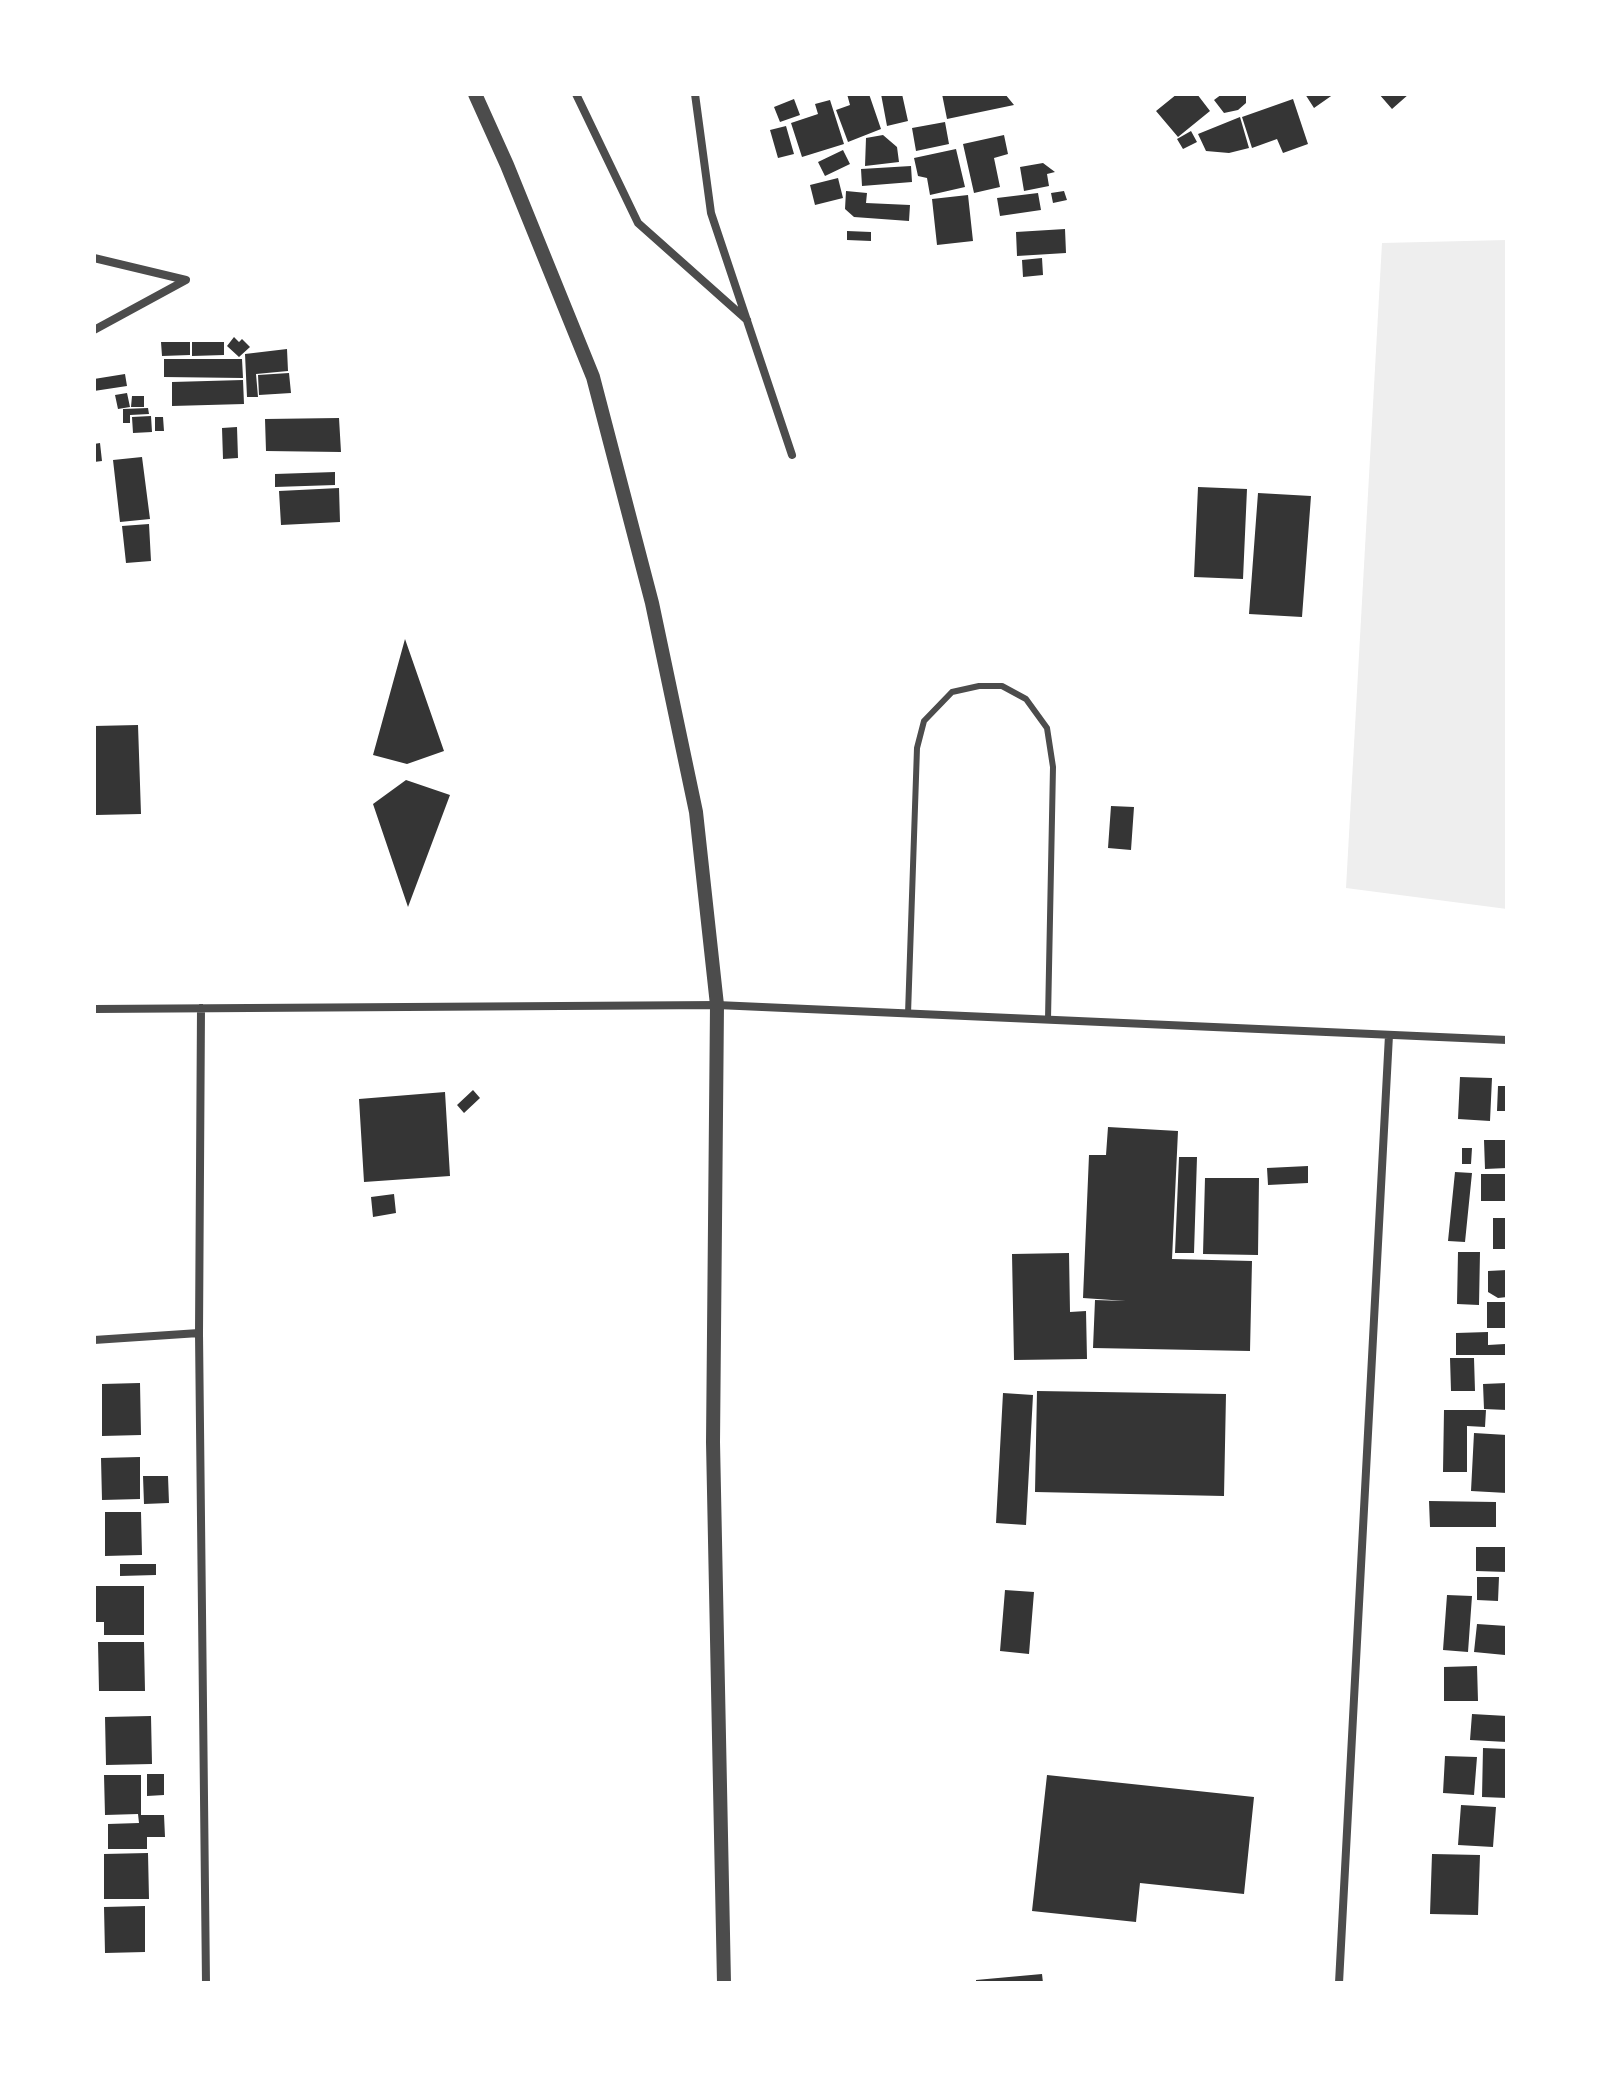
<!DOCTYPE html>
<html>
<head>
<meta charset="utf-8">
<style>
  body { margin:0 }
  #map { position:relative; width:1601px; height:2077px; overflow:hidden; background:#fff; font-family:Overpass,sans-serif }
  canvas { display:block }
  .frame { position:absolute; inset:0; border:96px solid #fff; pointer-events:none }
</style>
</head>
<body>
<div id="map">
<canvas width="1601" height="2077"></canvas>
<div class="frame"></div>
</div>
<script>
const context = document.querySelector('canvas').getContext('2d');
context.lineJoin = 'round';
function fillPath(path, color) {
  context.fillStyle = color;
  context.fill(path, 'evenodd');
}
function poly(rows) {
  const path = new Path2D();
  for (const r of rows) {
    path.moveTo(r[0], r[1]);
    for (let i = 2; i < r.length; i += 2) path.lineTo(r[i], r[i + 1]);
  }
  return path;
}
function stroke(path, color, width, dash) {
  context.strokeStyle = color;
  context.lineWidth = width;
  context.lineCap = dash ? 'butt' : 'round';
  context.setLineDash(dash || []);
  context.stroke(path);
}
const green = poly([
  [1507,240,1507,909,1346,888,1382,243]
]);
const building = poly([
  [847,94,869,94,881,129,848,142,836,110,850,105],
  [881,94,902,94,908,121,887,126],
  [942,94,1005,94,1014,105,947,119],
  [1177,94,1197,94,1210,111,1178,137,1156,111],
  [1222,94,1246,94,1246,103,1238,110,1224,113,1214,100],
  [1305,94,1334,94,1314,108],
  [1379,94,1409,94,1392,109],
  [794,99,800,115,780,122,774,107],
  [1293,99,1308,144,1283,153,1277,139,1252,148,1242,117],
  [830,100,844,144,802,157,791,123,818,114,815,104],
  [1240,117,1249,148,1229,153,1206,151,1198,134],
  [945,122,949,144,916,151,912,128],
  [786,126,794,154,778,158,770,130],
  [1191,131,1197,142,1183,149,1177,139],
  [883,135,897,147,899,162,865,166,866,138],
  [1004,135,1008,154,994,158,1000,187,974,193,963,144],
  [956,149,965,187,930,195,927,178,918,176,914,158],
  [843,150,850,164,825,176,818,162],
  [1043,163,1055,172,1047,174,1049,186,1024,191,1020,167],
  [911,166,912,182,862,186,861,169],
  [838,178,843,198,815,205,810,185],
  [846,191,867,193,866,203,910,205,909,221,854,217,845,209],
  [1064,191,1067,200,1053,203,1051,193],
  [1038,193,1041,210,1000,216,997,198],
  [968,195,973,241,937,245,932,199],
  [1065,229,1066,253,1017,256,1016,232],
  [847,231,871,232,871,241,847,240],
  [1042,258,1043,275,1023,277,1022,260],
  [234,337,239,342,242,339,250,347,239,357,227,346],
  [161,342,190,342,190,355,162,356],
  [192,342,224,342,224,355,192,356],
  [287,349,288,371,256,374,258,397,247,397,245,354],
  [164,359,242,359,243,378,164,377],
  [289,373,291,393,259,395,258,375],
  [125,374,127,386,94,391,94,379],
  [243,380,244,404,172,406,172,382],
  [127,393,130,407,118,409,115,395],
  [132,396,144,396,144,407,131,407],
  [148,408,149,414,130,415,130,423,123,423,123,409],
  [151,416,152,432,133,433,132,417],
  [155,417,163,417,164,431,155,431],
  [339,418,341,452,266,451,265,419],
  [237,427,238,458,223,459,222,428],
  [100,443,102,461,94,462,94,444],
  [142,457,150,519,120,522,113,460],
  [335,472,335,485,275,487,275,474],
  [1198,487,1247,489,1243,579,1194,577],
  [339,488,340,522,281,525,279,491],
  [1258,493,1311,496,1302,617,1249,614],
  [149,524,151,561,126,563,122,526],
  [405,639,444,751,407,764,373,755],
  [138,725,141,814,96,815,94,726],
  [406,780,450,795,408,907,373,804],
  [1111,806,1134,807,1131,850,1108,848],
  [1460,1077,1492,1078,1490,1121,1458,1119],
  [1498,1086,1507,1086,1507,1111,1497,1111],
  [473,1090,480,1098,464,1113,457,1105],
  [445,1092,450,1176,364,1182,359,1099],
  [1108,1127,1178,1131,1172,1259,1252,1261,1250,1351,1093,1348,1095,1300,1126,1301,1083,1298,1089,1155,1106,1155],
  [1484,1140,1507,1140,1507,1168,1485,1169],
  [1462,1148,1472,1148,1471,1164,1462,1164],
  [1179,1157,1197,1157,1194,1253,1175,1253],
  [1308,1166,1308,1183,1268,1185,1267,1168],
  [1455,1172,1472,1173,1465,1242,1448,1241],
  [1481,1174,1507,1174,1507,1201,1481,1201],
  [1205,1178,1259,1178,1258,1255,1203,1254],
  [394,1194,396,1213,373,1217,371,1197],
  [1493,1218,1507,1218,1507,1249,1493,1249],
  [1458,1252,1480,1252,1479,1305,1457,1304],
  [1069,1253,1070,1312,1086,1311,1087,1359,1014,1360,1012,1254],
  [1507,1270,1507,1297,1498,1298,1488,1292,1488,1271],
  [1487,1302,1507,1302,1507,1328,1487,1328],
  [1488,1332,1488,1345,1505,1344,1505,1355,1456,1355,1456,1333],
  [1450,1358,1474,1358,1475,1391,1451,1391],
  [140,1383,141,1435,102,1436,102,1384],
  [1507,1383,1507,1410,1484,1409,1483,1384],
  [1037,1391,1226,1394,1224,1496,1035,1492],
  [1003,1393,1033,1395,1026,1525,996,1523],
  [1444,1410,1486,1410,1485,1427,1467,1426,1467,1472,1443,1472],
  [1474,1433,1507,1435,1507,1493,1471,1491],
  [140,1457,140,1499,102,1500,101,1458],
  [143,1476,168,1476,169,1503,144,1504],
  [1429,1501,1496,1502,1496,1527,1430,1527],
  [105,1512,141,1512,142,1555,105,1556],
  [1476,1547,1507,1547,1507,1572,1476,1571],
  [120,1564,156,1564,156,1575,120,1576],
  [1477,1577,1499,1577,1498,1601,1477,1600],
  [94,1586,144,1586,144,1635,104,1635,104,1622,94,1622],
  [1005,1590,1034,1592,1029,1654,1000,1651],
  [1447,1595,1472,1596,1468,1652,1443,1650],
  [1477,1624,1507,1626,1505,1655,1474,1652],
  [98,1642,144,1642,145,1691,99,1691],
  [1477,1666,1478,1701,1444,1701,1444,1667],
  [1472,1714,1507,1716,1507,1742,1470,1740],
  [151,1716,152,1764,106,1765,105,1717],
  [1483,1748,1507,1749,1507,1798,1482,1797],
  [1445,1756,1477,1757,1474,1795,1443,1793],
  [147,1774,164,1774,164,1795,147,1796],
  [104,1775,141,1775,141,1815,164,1815,165,1837,147,1837,147,1849,108,1849,108,1824,139,1823,138,1814,105,1815],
  [1047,1775,1254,1797,1244,1894,1140,1883,1136,1922,1032,1911],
  [1461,1805,1496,1807,1493,1847,1458,1845],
  [148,1853,149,1899,104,1899,104,1854],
  [1432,1854,1480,1855,1478,1915,1430,1914],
  [145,1906,145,1952,105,1953,104,1907],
  [1042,1974,1043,1983,976,1983,976,1980]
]);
const service = poly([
  [908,1014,917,748,924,721,952,692,979,686,1002,686,1026,699,1047,728,1053,767,1048,1019]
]);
const minor = poly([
  [576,94,638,223,747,320],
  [695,94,711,213,792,455],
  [94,258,186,280,94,330],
  [201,1008,199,1333,206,1983],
  [94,1009,717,1005,1507,1040],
  [94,1340,199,1333],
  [1339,1983,1389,1035]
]);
const tertiary = poly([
  [475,94,507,165,593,377,652,603,696,812,717,1005,713,1442,724,1983]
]);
fillPath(green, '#eee');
fillPath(building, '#353535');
stroke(service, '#4c4c4c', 6);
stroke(minor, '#4c4c4c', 8);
stroke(tertiary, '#4c4c4c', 14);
</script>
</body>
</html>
